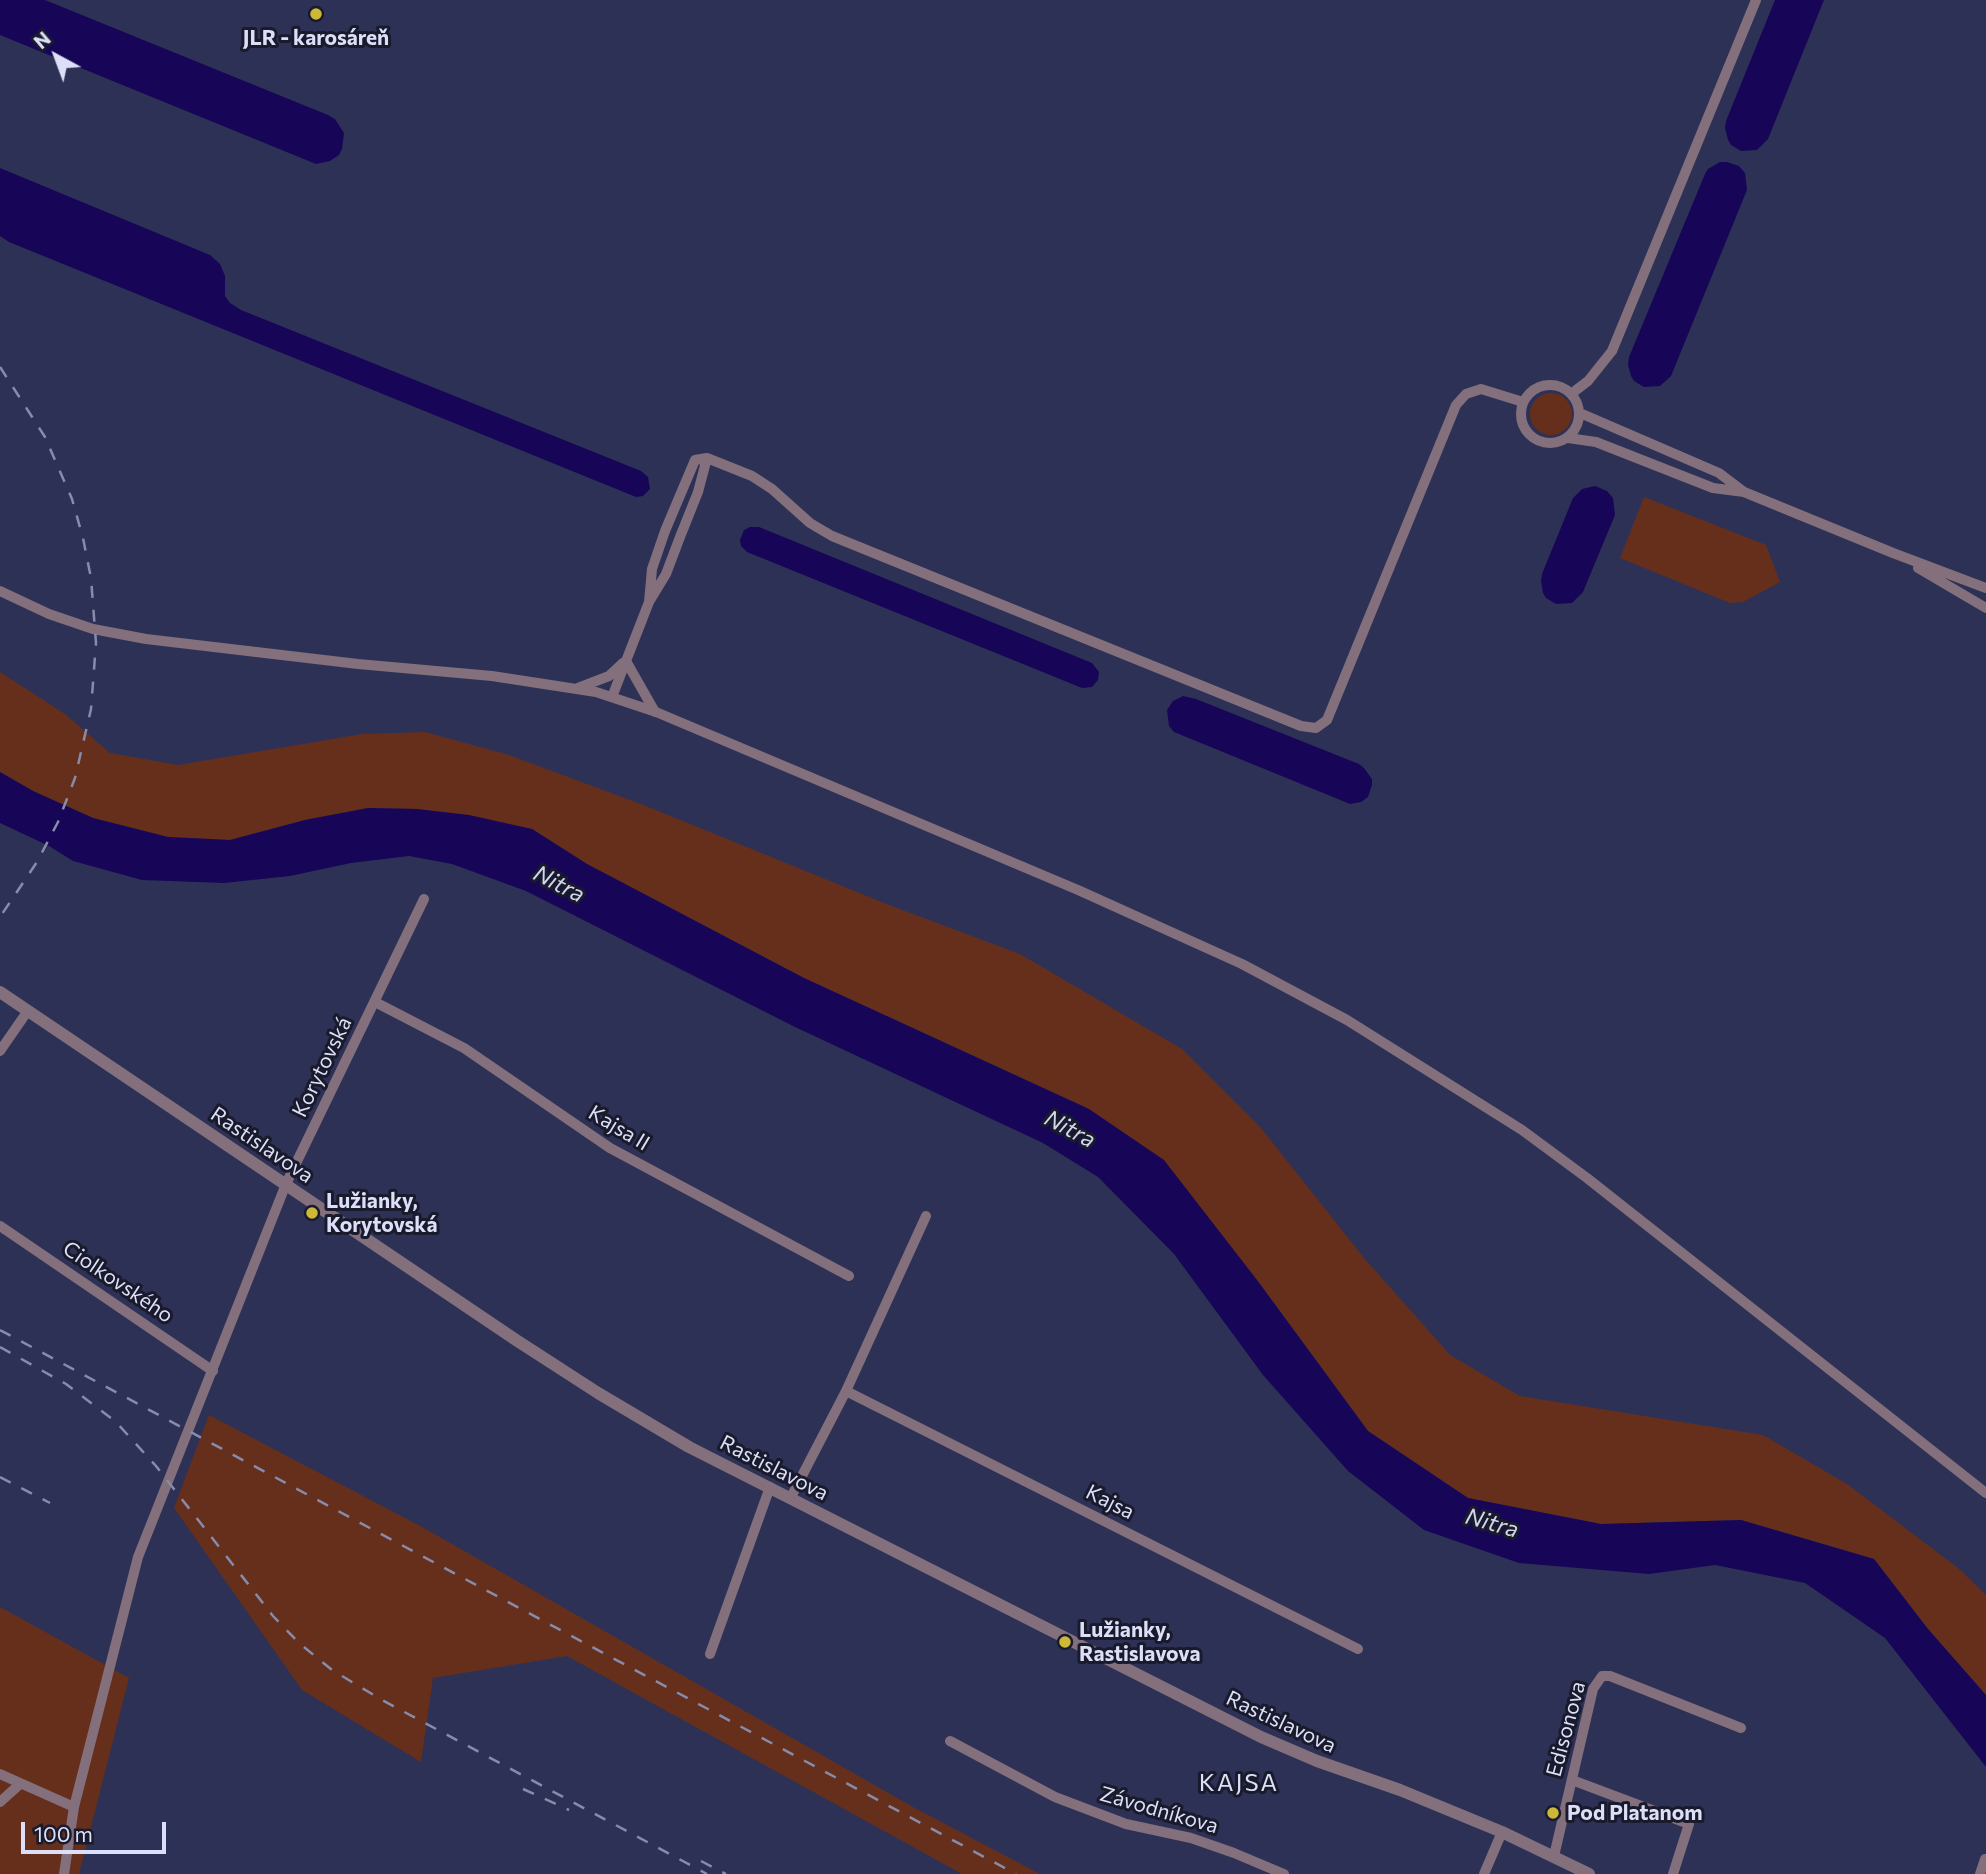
<!DOCTYPE html>
<html>
<head>
<meta charset="utf-8">
<style>
  body { margin:0 }
  #map { position:relative; width:1986px; height:1874px; overflow:hidden; background:#2e3156; font-family:Commissioner,sans-serif }
  canvas { display:block }
  .north { position:absolute; left:21px; top:21px; width:70px; height:70px; -webkit-text-stroke:5px #191b2c; paint-order:stroke; rotate:319deg; font-size:19px; font-weight:700; line-height:28px; text-align:center; color:#dcdff7 }
  .north::after { content:''; display:block; margin:auto; width:24px; height:32px; background:#dcdff7; clip-path:polygon(50% 0,100% 100%,50% 72%,0 100%) }
  .scale { position:absolute; left:21px; top:1822px; width:145px; height:32px; box-sizing:border-box; border:4px solid #dcdff7; border-top:0; padding-left:9px; font-size:21px; line-height:24px; white-space:nowrap; color:#dcdff7; -webkit-text-stroke:5px #191b2c; paint-order:stroke }
</style>
</head>
<body>
<div id="map">
<canvas width="1986" height="1874"></canvas>
<div class="north">N</div>
<div class="scale">100 m</div>
</div>
<script>
const context = document.querySelector('canvas').getContext('2d');
context.lineJoin = 'round';
function fillPath(path, color) {
  context.fillStyle = color;
  context.fill(path, 'evenodd');
}
function poly(rows) {
  const path = new Path2D();
  for (const r of rows) {
    if (r.length === 3) {
      path.moveTo(r[0] + r[2], r[1]);
      path.arc(r[0], r[1], r[2], 0, 2 * Math.PI);
      continue;
    }
    path.moveTo(r[0], r[1]);
    for (let i = 2; i < r.length; i += 2) path.lineTo(r[i], r[i + 1]);
  }
  return path;
}
function stroke(path, color, width, dash) {
  context.strokeStyle = color;
  context.lineWidth = width;
  context.lineCap = dash ? 'butt' : 'round';
  context.setLineDash(dash || []);
  context.stroke(path);
}
function write(font, color, halo, rows, align = 'center') {
  context.font = font + ' Commissioner,sans-serif';
  context.lineWidth = 6;
  context.setLineDash([]);
  context.textBaseline = 'middle';
  context.strokeStyle = halo;
  context.fillStyle = color;
  for (const [text, x, y, turn = 0] of rows) {
    context.save();
    context.translate(x, y);
    context.rotate((+turn || 0) * Math.PI / 180);
    context.textAlign = isNaN(turn) ? turn : align;
    if (halo) context.strokeText(text, 0, 0);
    context.fillText(text, 0, 0);
    context.restore();
  }
}
const green = poly([
  [1551,414,21],
  [1644,497,1766,545,1780,582,1743,602,1730,603,1620,558],
  [0,672,65,714,110,753,178,765,362,734,425,732,509,755,646,806,889,905,1020,954,1182,1049,1261,1128,1364,1258,1450,1355,1520,1396,1763,1435,1847,1484,1958,1568,1986,1595,1986,1695,1928,1629,1874,1559,1741,1520,1601,1524,1468,1498,1368,1431,1257,1280,1089,1109,804,978,587,864,532,829,417,809,368,808,305,820,230,840,168,837,93,818,33,791,0,772],
  [209,1415,424,1528,913,1807,1040,1874,962,1874,567,1656,433,1678,421,1762,302,1690,174,1508],
  [0,1607,129,1678,79,1874,0,1874]
]);
const water = poly([
  [0,0,45,0,328,115,335,119,344,133,342,149,339,155,330,161,316,164,0,35],
  [1775,0,1824,0,1768,139,1757,150,1741,151,1731,145,1728,140,1725,128,1726,121],
  [1720,162,1727,162,1739,166,1745,173,1747,190,1671,376,1660,386,1644,387,1634,381,1631,376,1628,365,1629,357,1705,174,1708,169],
  [0,168,210,255,220,264,225,276,225,296,230,303,241,310,641,471,648,477,650,489,643,496,636,497,9,242,0,236],
  [1595,486,1607,491,1613,498,1615,515,1583,592,1572,603,1556,604,1546,598,1543,593,1541,581,1542,574,1573,498,1582,489],
  [750,527,759,527,1092,663,1099,672,1098,680,1092,687,1082,688,747,552,741,546,740,540,744,530],
  [1183,696,1196,699,1359,764,1364,768,1372,779,1372,785,1368,797,1361,802,1350,804,1174,732,1169,726,1167,710,1173,701],
  [0,772,33,791,93,818,168,837,230,840,305,820,368,808,417,809,469,815,532,829,587,864,804,978,1089,1109,1164,1160,1257,1280,1368,1431,1468,1498,1601,1524,1741,1520,1874,1559,1928,1629,1986,1695,1986,1767,1885,1638,1805,1583,1715,1565,1649,1574,1519,1563,1424,1530,1348,1471,1263,1375,1174,1254,1098,1177,1043,1143,795,1027,526,891,452,864,409,856,351,863,290,876,224,883,142,880,73,861,49,846,0,823]
]);
const minor = poly([
  [1550,414,29],
  [1571,394,1588,381,1612,351,1756,0],
  [1580,413,1719,473,1744,492,1893,553,1986,588],
  [1568,438,1596,442,1713,488,1744,492],
  [1918,568,1986,608],
  [0,591,49,614,93,629,146,639,358,664,492,676,596,692,656,712,1078,890,1242,964,1347,1020,1522,1130,1587,1178,1986,1493],
  [649,602,652,569,665,531,695,460,707,458,752,476,772,489,810,523,832,536,1301,726,1316,728,1327,720,1456,405,1466,394,1481,389,1523,402],
  [626,661,655,712],
  [578,688,609,676,623,663],
  [612,697,649,602,666,574,680,537,698,492,707,458],
  [375,1002,464,1048,610,1148,849,1276],
  [0,1051,27,1012],
  [0,1226,213,1371],
  [846,1391,1358,1649],
  [791,1497,846,1391,926,1216],
  [710,1654,770,1487],
  [950,1741,1055,1797,1126,1824,1191,1838,1234,1853,1284,1874],
  [0,1774,74,1807],
  [1572,1780,1689,1824,1673,1874],
  [0,1802,20,1784],
  [1554,1856,1593,1689,1602,1676,1610,1676,1741,1728],
  [64,1874,74,1807,138,1557,286,1184,424,899],
  [1484,1874,1502,1832],
  [1980,1874,1985,1859]
]);
const tertiary = poly([
  [0,992,516,1340,598,1393,689,1447,1261,1737,1317,1761,1400,1790,1502,1832,1589,1874]
]);
const rail = poly([
  [0,367,45,437,72,499,83,538,91,578,96,643,91,709,75,778,58,822,37,862,0,917],
  [0,1330,1016,1874],
  [0,1347,66,1384,116,1422,156,1466,273,1616,299,1643,332,1670,382,1700,707,1874],
  [0,1477,50,1503],
  [523,1789,569,1810],
  [701,1861,726,1874]
]);
const markers = [
  [316,14,7,"#ceb837"],
  [312,1213,7,"#ceb837"],
  [1065,1642,7,"#ceb837"],
  [1553,1813,7,"#ceb837"]
];
const poiNames = [
  ["JLR - karosáreň",316,38,"center"],
  ["Lužianky,",326,1201],
  ["Korytovská",326,1225],
  ["Lužianky,",1079,1630],
  ["Rastislavova",1079,1654],
  ["Pod Platanom",1567,1813]
];
const streetNames = [
  ["Korytovská",322,1067,-64],
  ["Kajsa II",619,1128,31],
  ["Rastislavova",262,1145,34],
  ["Ciolkovského",118,1282,34],
  ["Rastislavova",774,1468,27],
  ["Kajsa",1110,1502,27],
  ["Rastislavova",1281,1722,25],
  ["Edisonova",1566,1729,-75],
  ["Závodníkova",1159,1810,16]
];
const waterNames = [
  ["Nitra",559,884,27],
  ["Nitra",1070,1129,28],
  ["Nitra",1492,1523,16]
];
const quarterNames = [
  ["KAJSA",1239,1783]
];
fillPath(green, '#652f1c');
fillPath(water, '#170657');
stroke(minor, '#83707c', 10);
stroke(tertiary, '#83707c', 12);
stroke(rail, '#888ba9', 2.5, [12, 12]);
for (const [x, y, r, color] of markers) {
  const dot = new Path2D();
  dot.arc(x, y, r, 0, 2 * Math.PI);
  context.fillStyle = color;
  context.fill(dot);
  stroke(dot, '#191b2c', 2.5);
}
write('bold 21px', '#dcdff7', '#191b2c', poiNames, 'left');
write('21px', '#dcdff7', '#191b2c', streetNames);
write('italic 23px', '#d3d7ee', '#191b2c', waterNames);
context.letterSpacing = '2px';
write('24px', '#dcdff7', '#191b2c', quarterNames);
context.letterSpacing = '0px';
</script>
</body>
</html>
